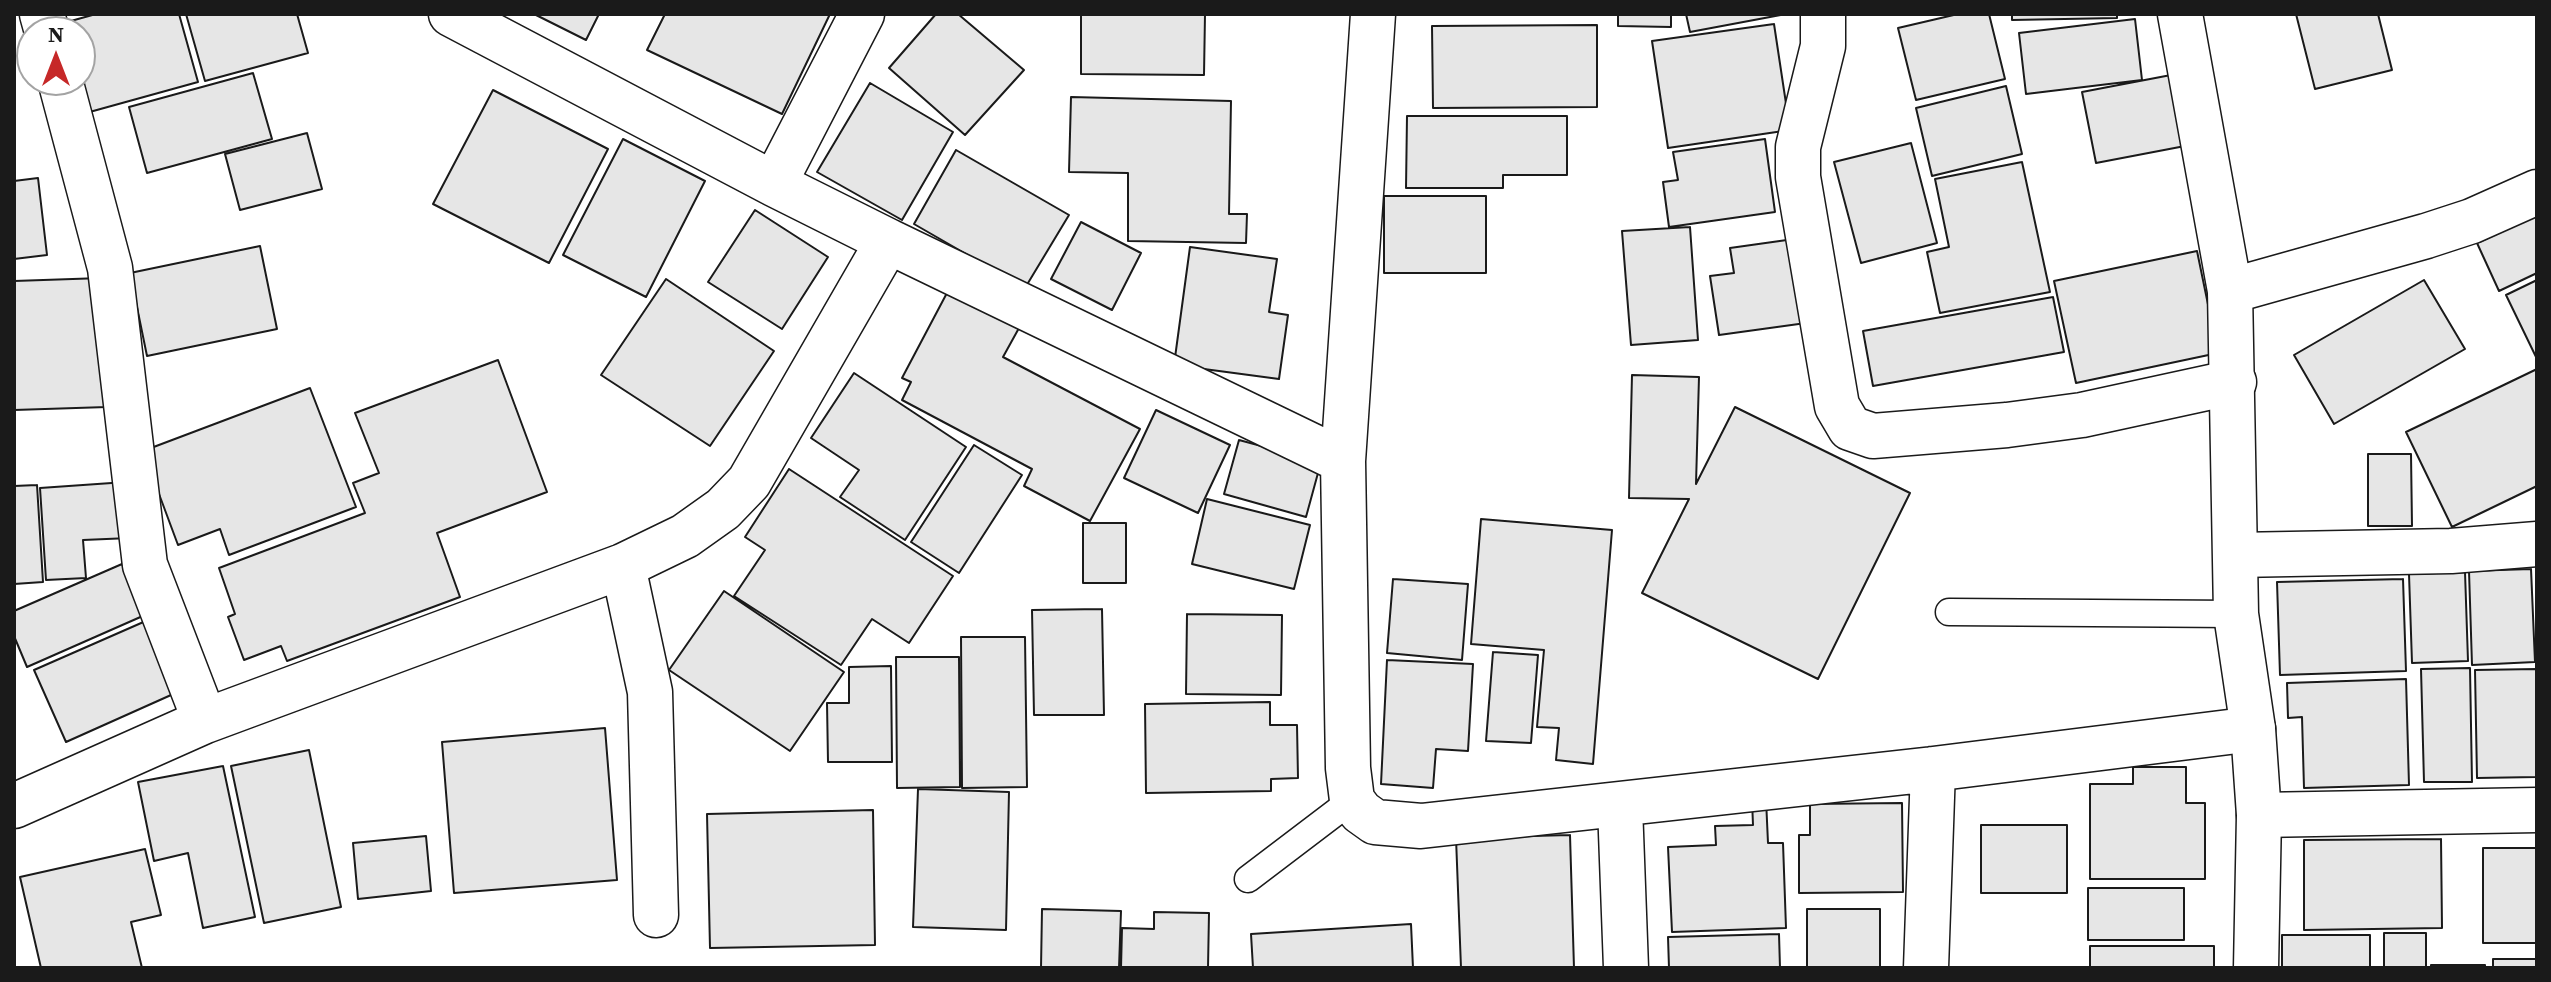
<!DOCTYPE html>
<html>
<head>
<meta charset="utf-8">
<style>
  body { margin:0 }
  #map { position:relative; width:2551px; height:982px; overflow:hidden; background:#fff; font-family:"Source Serif 4",serif }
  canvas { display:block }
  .frame { position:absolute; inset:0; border:16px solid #1a1a1a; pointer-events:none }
  .north { position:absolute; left:16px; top:16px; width:80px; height:80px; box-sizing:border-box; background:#fff; border:2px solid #a3a3a3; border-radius:50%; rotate:0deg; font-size:22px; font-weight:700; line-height:32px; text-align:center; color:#1a1a1a }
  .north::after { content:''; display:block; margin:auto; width:28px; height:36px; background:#c62828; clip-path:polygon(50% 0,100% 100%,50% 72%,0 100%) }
</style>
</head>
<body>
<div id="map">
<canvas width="2551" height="982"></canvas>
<div class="frame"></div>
<div class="north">N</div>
</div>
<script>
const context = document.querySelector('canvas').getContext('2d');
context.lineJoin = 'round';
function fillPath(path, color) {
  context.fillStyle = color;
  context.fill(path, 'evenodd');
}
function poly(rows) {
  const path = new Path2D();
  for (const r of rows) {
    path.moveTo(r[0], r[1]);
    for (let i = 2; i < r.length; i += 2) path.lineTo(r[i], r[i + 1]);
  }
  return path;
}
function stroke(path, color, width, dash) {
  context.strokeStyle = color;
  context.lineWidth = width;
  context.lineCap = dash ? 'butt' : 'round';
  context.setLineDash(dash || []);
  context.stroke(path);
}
const building = poly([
  [96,14,179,14,198,82,86,113,80,80,80,32,63,32,60,24,96,14],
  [186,14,297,14,308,53,205,81,186,14],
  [534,14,599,14,586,40,534,14],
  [665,14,830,14,782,114,647,50,665,14],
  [936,14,958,14,1024,70,965,135,889,68,936,14],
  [1081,14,1205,14,1204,75,1081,74,1081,14],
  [1618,14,1671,14,1671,27,1618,26,1618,14],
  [1686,14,1786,14,1690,32,1686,14],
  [1958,14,1989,14,2005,79,1916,100,1898,28,1958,14],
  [2012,14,2117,14,2117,18,2012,20,2012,14],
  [2296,14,2378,14,2392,70,2315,89,2296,14],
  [2135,19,2142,80,2026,94,2019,33,2135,19],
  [1774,24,1790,130,1668,148,1652,41,1774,24],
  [1597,25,1597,107,1433,108,1432,26,1597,25],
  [253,73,272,139,147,173,129,107,253,73],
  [2171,75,2185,146,2096,163,2082,92,2171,75],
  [870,83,953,132,902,220,817,172,870,83],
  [2006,86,2022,154,1932,176,1916,108,2006,86],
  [493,90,608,149,549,263,433,204,493,90],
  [1071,97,1231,101,1229,214,1247,214,1246,243,1128,241,1128,173,1069,172,1071,97],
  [1407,116,1567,116,1567,175,1503,175,1503,188,1406,188,1407,116],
  [307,133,322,189,240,210,225,154,307,133],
  [623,139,705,181,646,297,563,255,623,139],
  [1765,139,1775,212,1669,227,1663,182,1678,180,1673,152,1765,139],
  [1911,143,1937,243,1861,263,1834,162,1911,143],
  [956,150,1069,215,1025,288,914,224,956,150],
  [2022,162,2050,292,1940,313,1927,252,1949,247,1935,179,2022,162],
  [38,178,47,255,14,259,14,181,38,178],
  [1384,196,1486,196,1486,273,1384,273,1384,196],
  [755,210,828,257,782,329,708,282,755,210],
  [2537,215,2537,273,2499,291,2477,243,2537,215],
  [1081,222,1141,253,1112,310,1051,279,1081,222],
  [1690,227,1698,340,1631,345,1622,231,1690,227],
  [1794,239,1806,323,1719,335,1710,276,1734,273,1730,248,1794,239],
  [260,246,277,329,147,356,130,273,260,246],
  [1190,247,1277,259,1269,312,1288,315,1279,379,1174,365,1190,247],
  [2197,251,2218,353,2076,383,2054,281,2197,251],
  [102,278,107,407,14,410,14,281,102,278],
  [666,279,774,351,710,446,601,375,666,279],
  [2424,280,2465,349,2334,424,2294,355,2424,280],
  [2537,280,2537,359,2506,295,2537,280],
  [948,291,1019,328,1003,357,1140,429,1090,521,1024,486,1032,469,902,400,911,382,902,378,948,291],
  [2053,297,2064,352,1873,386,1863,331,2053,297],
  [498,360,547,492,437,533,460,597,287,661,281,646,244,660,228,617,235,614,219,568,365,513,353,483,379,473,355,413,498,360],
  [2537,369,2537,486,2452,527,2406,432,2537,369],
  [854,373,966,447,905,540,840,497,859,470,811,438,854,373],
  [1632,375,1699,377,1696,484,1735,407,1910,493,1818,679,1642,593,1689,499,1629,498,1632,375],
  [310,388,356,507,229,555,220,529,178,545,143,451,310,388],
  [1156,410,1230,445,1198,513,1124,478,1156,410],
  [1239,440,1321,462,1306,517,1224,494,1239,440],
  [974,445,1022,475,959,573,911,542,974,445],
  [2368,454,2411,454,2412,526,2368,526,2368,454],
  [789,469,953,576,909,643,872,619,841,665,734,596,765,550,745,537,789,469],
  [126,482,130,538,83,540,86,578,46,580,40,488,126,482],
  [37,485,43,582,14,584,14,486,37,485],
  [1207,499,1310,525,1294,589,1192,564,1207,499],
  [1481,519,1612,530,1593,764,1556,760,1559,728,1537,727,1544,650,1471,644,1481,519],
  [1083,523,1126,523,1126,583,1083,583,1083,523],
  [122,564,145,615,27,667,14,636,14,611,122,564],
  [2531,569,2535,662,2472,665,2469,571,2531,569],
  [2465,572,2468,661,2412,663,2409,574,2465,572],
  [1393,579,1468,584,1462,660,1387,653,1393,579],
  [2403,579,2406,671,2280,675,2277,582,2403,579],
  [724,591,844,672,790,751,669,670,724,591],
  [1102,609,1104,715,1034,715,1032,610,1102,609],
  [1187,614,1282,615,1281,695,1186,694,1187,614],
  [148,620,180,691,66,742,34,670,148,620],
  [961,637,1025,637,1027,787,962,788,961,637],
  [1493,652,1538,655,1531,743,1486,741,1493,652],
  [896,657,959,657,960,787,897,788,896,657],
  [1387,660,1473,664,1468,751,1436,749,1433,788,1381,784,1387,660],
  [891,666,892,762,828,762,827,703,849,703,849,667,891,666],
  [2470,668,2472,782,2424,782,2421,669,2470,668],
  [2537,669,2537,777,2477,778,2475,670,2537,669],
  [2406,679,2409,785,2304,788,2302,717,2288,718,2287,683,2406,679],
  [1270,702,1270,725,1297,725,1298,778,1271,779,1271,791,1146,793,1145,704,1270,702],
  [605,728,617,880,454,893,442,742,605,728],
  [309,750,341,907,264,923,231,766,309,750],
  [223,766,255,917,203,928,188,853,154,861,138,782,223,766],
  [2133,767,2186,767,2186,803,2205,803,2205,879,2090,879,2090,784,2133,784,2133,767],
  [918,789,1009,792,1006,930,913,927,918,789],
  [1766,799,1768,843,1783,843,1786,928,1672,932,1668,847,1716,845,1715,826,1753,825,1752,800,1766,799],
  [1902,803,1903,892,1799,893,1799,835,1810,835,1810,804,1902,803],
  [873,810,875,945,710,948,707,814,873,810],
  [1981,825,2067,825,2067,893,1981,893,1981,825],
  [1570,835,1574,968,1461,968,1456,838,1570,835],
  [426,836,431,891,358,899,353,843,426,836],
  [2441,839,2442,928,2304,930,2304,840,2441,839],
  [2483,848,2537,848,2537,943,2483,943,2483,848],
  [145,849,161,915,131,922,142,968,41,968,20,877,145,849],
  [2088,888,2184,888,2184,940,2088,940,2088,888],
  [1042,909,1121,911,1119,968,1041,968,1042,909],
  [1807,909,1880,909,1880,968,1807,968,1807,909],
  [1154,912,1209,913,1208,968,1121,968,1122,928,1154,929,1154,912],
  [1411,924,1413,968,1253,968,1251,934,1411,924],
  [2384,933,2426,933,2426,968,2384,968,2384,933],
  [1779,934,1780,968,1669,968,1668,937,1779,934],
  [2282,935,2370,935,2370,968,2282,968,2282,935],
  [2090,946,2214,946,2214,968,2090,968,2090,946],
  [2493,959,2537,959,2537,968,2493,968,2493,959],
  [2431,965,2485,965,2485,968,2431,968,2431,965]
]);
const lane = poly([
  [1949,612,2236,614],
  [1248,879,1352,800]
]);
const street = poly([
  [42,14,47,32],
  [451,14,774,184],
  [1373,14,1343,461,1348,768,1352,800,1361,812,1375,822,1421,826,1933,769,2253,729],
  [1823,14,1823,46,1798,147,1798,177,1837,406,1850,428,1873,436,2007,425,2082,415,2234,382],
  [60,80,110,268,145,565,205,721],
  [888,241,1343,461],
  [2230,291,2426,236,2472,221,2537,192],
  [2236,555,2451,551,2537,544],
  [623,566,650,692,656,915],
  [14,806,205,721,623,566,685,536,723,509,749,482,888,241,774,184,862,14],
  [1620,806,1626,968],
  [2259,815,2537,810],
  [1926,968,1933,769]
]);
const secondary = poly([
  [2180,14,2230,291,2236,614,2253,729,2259,815,2256,968]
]);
fillPath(building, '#e6e6e6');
stroke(building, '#1a1a1a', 2);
stroke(lane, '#1a1a1a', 29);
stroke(street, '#1a1a1a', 47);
stroke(secondary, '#1a1a1a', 47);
stroke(lane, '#fff', 26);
stroke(street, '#fff', 44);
stroke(secondary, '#fff', 44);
</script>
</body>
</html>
